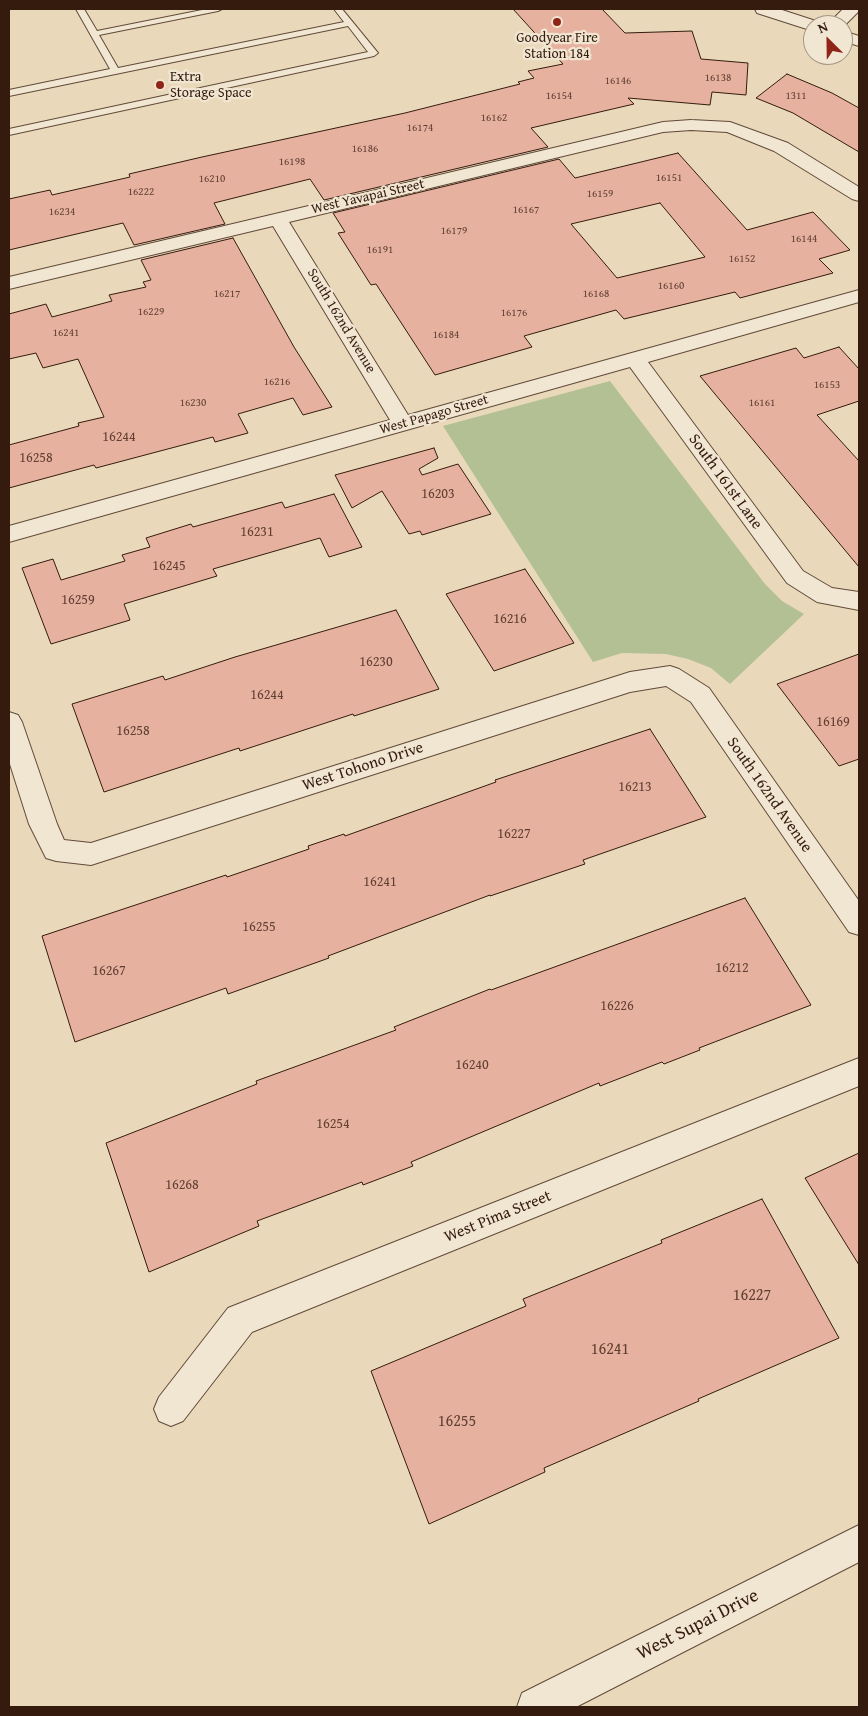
<!DOCTYPE html>
<html>
<head>
<meta charset="utf-8">
<style>
  body { margin:0 }
  #map { position:relative; width:868px; height:1716px; overflow:hidden; background:#e9d9ba; font-family:"Gentium Book Plus",serif }
  canvas { display:block }
  .frame { position:absolute; inset:0; border:10px solid #341b0e; pointer-events:none }
  .north { position:absolute; left:803px; top:15px; width:50px; height:50px; box-sizing:border-box; background:#f1e6d2; border:1px solid #a59584; border-radius:50%; rotate:337deg; font-size:14px; font-weight:700; line-height:20px; text-align:center; color:#341b0e }
  .north::after { content:''; display:block; margin:auto; width:18px; height:22px; background:#8f2418; clip-path:polygon(50% 0,100% 100%,50% 72%,0 100%) }
</style>
</head>
<body>
<div id="map">
<canvas width="868" height="1716"></canvas>
<div class="frame"></div>
<div class="north">N</div>
</div>
<script>
const context = document.querySelector('canvas').getContext('2d');
context.lineJoin = 'round';
function fillPath(path, color) {
  context.fillStyle = color;
  context.fill(path, 'evenodd');
}
function poly(rows) {
  const path = new Path2D();
  for (const r of rows) {
    path.moveTo(r[0], r[1]);
    for (let i = 2; i < r.length; i += 2) path.lineTo(r[i], r[i + 1]);
  }
  return path;
}
function stroke(path, color, width, dash) {
  context.strokeStyle = color;
  context.lineWidth = width;
  context.lineCap = dash ? 'butt' : 'round';
  context.setLineDash(dash || []);
  context.stroke(path);
}
function write(font, color, halo, rows, align = 'center') {
  context.font = font + ' "Gentium Book Plus",serif';
  context.lineWidth = 4.5;
  context.setLineDash([]);
  context.textBaseline = 'middle';
  context.strokeStyle = halo;
  context.fillStyle = color;
  for (const [text, x, y, turn = 0] of rows) {
    context.save();
    context.translate(x, y);
    context.rotate((+turn || 0) * Math.PI / 180);
    context.textAlign = isNaN(turn) ? turn : align;
    if (halo) context.strokeText(text, 0, 0);
    context.fillText(text, 0, 0);
    context.restore();
  }
}
const green = poly([
  [610,381,765,584,782,601,804,614,730,684,711,668,688,659,666,654,622,653,593,662,443,426]
]);
const building = poly([
  [513,9,602,9,625,33,692,31,701,59,748,63,746,95,712,92,710,105,628,98,634,104,531,128,548,147,324,200,310,179,214,203,225,224,134,245,123,223,9,250,9,199,50,190,52,195,130,177,129,174,202,157,405,113,520,84,518,82,534,78,528,71,563,64,513,9],
  [787,74,832,93,859,108,859,152,793,113,756,98,787,74],
  [678,153,747,230,813,212,850,250,819,259,833,273,740,298,735,292,624,319,616,310,524,336,532,347,435,375,376,284,371,285,338,233,345,232,333,213,559,159,575,178,678,153],
  [660,203,705,257,617,278,571,224,660,203],
  [233,238,294,347,332,407,303,415,293,398,238,414,248,433,215,442,213,437,96,468,94,465,9,488,9,445,79,426,78,423,104,417,78,359,43,368,36,353,9,359,9,314,46,304,52,317,112,301,109,295,146,287,143,282,151,280,141,260,233,238],
  [839,347,859,369,859,401,817,415,859,461,859,567,700,376,796,348,804,358,839,347],
  [434,448,438,458,419,469,422,475,458,464,491,514,422,535,420,531,409,534,382,491,352,508,335,475,434,448],
  [334,494,362,547,329,557,320,538,213,569,217,576,124,604,130,620,51,644,22,568,53,559,61,580,125,561,122,555,150,547,146,538,191,524,193,527,282,502,285,508,334,494],
  [525,569,574,643,494,671,446,594,525,569],
  [396,610,439,689,354,716,353,714,240,751,239,748,104,792,72,704,163,676,165,680,235,657,396,610],
  [859,654,859,759,839,766,777,684,859,654],
  [650,729,706,817,583,860,585,864,490,896,490,895,328,956,329,958,228,994,226,988,75,1042,42,936,226,875,227,877,309,849,308,846,344,834,345,836,496,782,495,780,650,729],
  [745,898,811,1005,699,1048,700,1050,664,1064,662,1062,600,1086,599,1083,411,1162,413,1166,363,1185,362,1182,257,1221,259,1226,149,1272,106,1143,257,1084,256,1081,396,1030,394,1027,490,989,491,990,745,898],
  [859,1153,859,1265,805,1178,859,1153],
  [762,1199,839,1338,698,1399,699,1401,544,1468,545,1472,429,1524,371,1371,526,1306,523,1299,662,1243,661,1240,762,1199]
]);
const service = poly([
  [76,9,84,9,97,31,207,9,222,9,218,11,99,35,118,68,344,22,334,9,342,9,378,53,374,56,9,135,9,129,368,52,348,26,9,96,9,90,110,69,76,9]
]);
const minor = poly([
  [843,9,859,9,859,11,843,27,843,25,827,25,843,9],
  [691,120,730,122,788,143,859,187,859,201,852,199,774,151,727,132,691,130,663,132,289,222,408,415,859,290,859,302,648,362,803,571,832,588,859,592,859,610,817,602,787,583,630,367,9,542,9,526,390,420,273,226,9,289,9,277,663,122,691,120],
  [670,666,679,669,709,688,859,901,859,935,849,932,691,702,666,686,630,692,91,865,56,861,46,858,29,824,9,761,9,712,18,715,22,722,57,824,64,840,91,843,630,672,670,666],
  [859,1058,859,1086,252,1332,183,1421,171,1426,159,1421,154,1409,159,1397,228,1308,859,1058]
]);
const tertiary = poly([
  [755,9,779,9,819,22,821,25,813,25,813,31,757,13,755,9],
  [843,31,859,36,859,46,843,41,843,31],
  [859,1525,859,1562,576,1707,517,1707,522,1693,859,1525]
]);
const markers = [
  [557,22,5,"#8f2418"],
  [160,85,5,"#8f2418"]
];
const farNumbernames = [
  ["16138",718,78],
  ["16146",618,81],
  ["16154",559,96],
  ["1311",796,96],
  ["16162",494,118],
  ["16174",420,128],
  ["16186",365,149],
  ["16198",292,162],
  ["16151",669,178],
  ["16210",212,179],
  ["16222",141,192],
  ["16159",600,194],
  ["16167",526,210],
  ["16234",62,212],
  ["16179",454,231],
  ["16144",804,239],
  ["16191",380,250],
  ["16152",742,259],
  ["16160",671,286],
  ["16217",227,294],
  ["16168",596,294],
  ["16229",151,312],
  ["16176",514,313],
  ["16241",66,333],
  ["16184",446,335],
  ["16216",277,382],
  ["16153",827,385],
  ["16230",193,403],
  ["16161",762,403]
];
const farPoinames = [
  ["Goodyear Fire",557,38],
  ["Station 184",557,54],
  ["Extra",170,77,"left"],
  ["Storage Space",170,93,"left"]
];
const farStreetnames = [
  ["West Yavapai Street",368,197,-13],
  ["South 162nd Avenue",341,321,59],
  ["West Papago Street",434,415,-16]
];
const numberNames = [
  ["16244",119,437],
  ["16258",36,458],
  ["16203",438,494],
  ["16231",257,532],
  ["16245",169,566],
  ["16259",78,600],
  ["16216",510,619],
  ["16230",376,662],
  ["16244",267,695],
  ["16169",833,722],
  ["16258",133,731],
  ["16213",635,787],
  ["16227",514,834],
  ["16241",380,882],
  ["16255",259,927],
  ["16212",732,968],
  ["16267",109,971],
  ["16226",617,1006],
  ["16240",472,1065],
  ["16254",333,1124],
  ["16268",182,1185]
];
const streetNames = [
  ["South 161st Lane",725,482,54],
  ["West Tohono Drive",363,767,-18],
  ["South 162nd Avenue",769,795,55],
  ["West Pima Street",498,1217,-22]
];
const nearNumbernames = [
  ["16227",752,1296],
  ["16241",610,1350],
  ["16255",457,1422]
];
const nearStreetnames = [
  ["West Supai Drive",698,1625,-27]
];
fillPath(green, '#b2c093');
fillPath(building, '#e7b1a0');
stroke(building, '#341b0e', 1);
stroke(service, '#614a39', 2);
stroke(minor, '#614a39', 2);
stroke(tertiary, '#614a39', 2);
fillPath(service, '#f1e6d2');
fillPath(minor, '#f1e6d2');
fillPath(tertiary, '#f1e6d2');
for (const [x, y, r, color] of markers) {
  const dot = new Path2D();
  dot.arc(x, y, r, 0, 2 * Math.PI);
  context.fillStyle = color;
  context.fill(dot);
  stroke(dot, '#f1e6d2', 2);
}
write('11px', '#614032', null, farNumbernames);
write('14px', '#341b0e', '#f1e6d2', farPoinames);
write('14px', '#341b0e', '#f1e6d2', farStreetnames);
write('14px', '#614032', null, numberNames);
write('16px', '#341b0e', '#f1e6d2', streetNames);
write('16px', '#614032', null, nearNumbernames);
write('19px', '#341b0e', '#f1e6d2', nearStreetnames);
</script>
</body>
</html>
